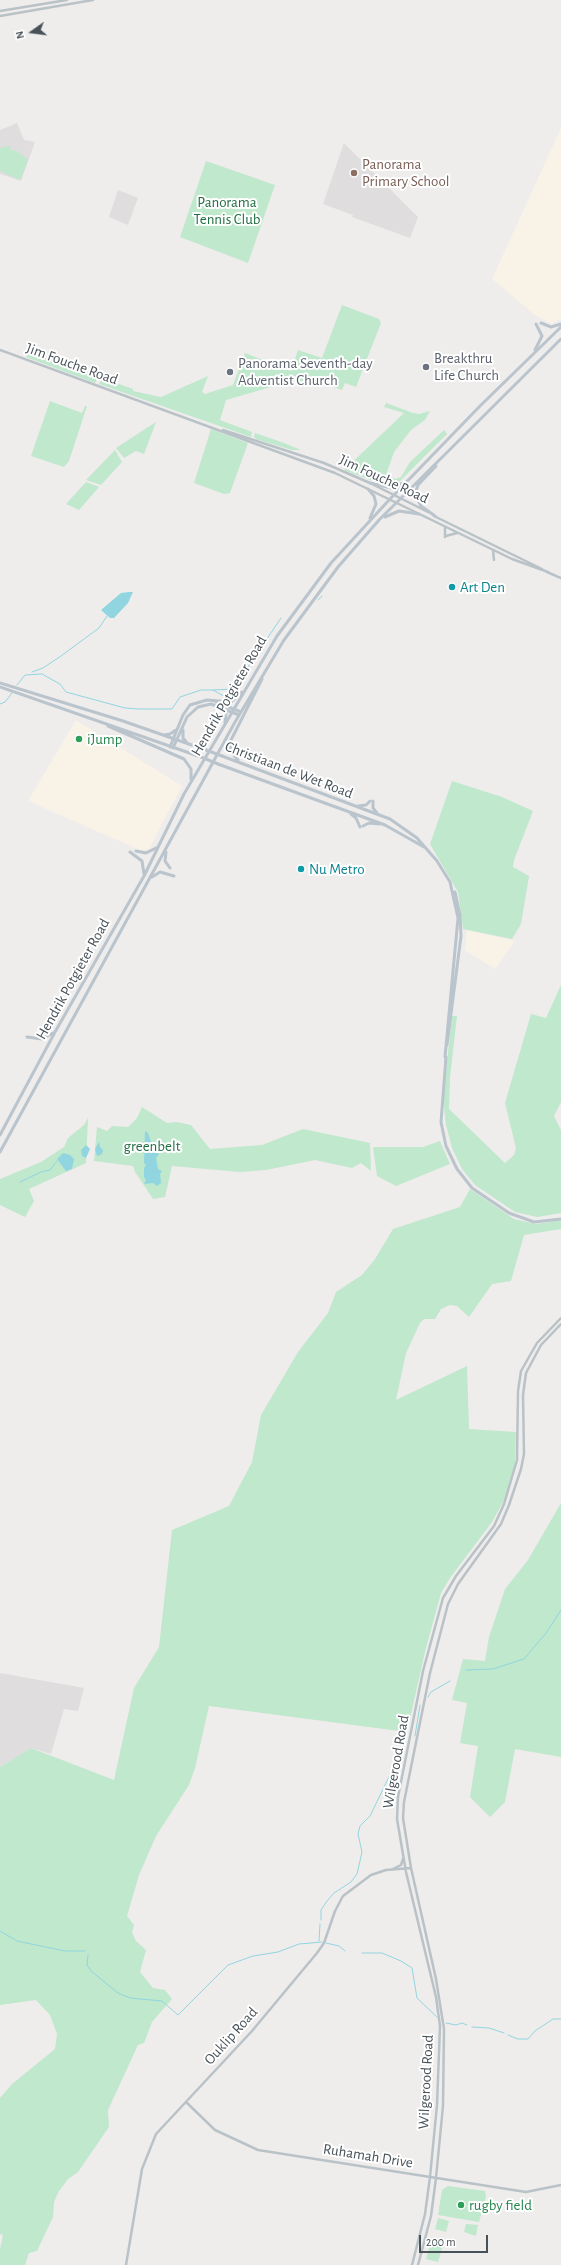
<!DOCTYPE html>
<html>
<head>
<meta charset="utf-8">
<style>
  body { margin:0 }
  #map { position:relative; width:561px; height:2265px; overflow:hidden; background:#efecec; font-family:"Alegreya Sans",sans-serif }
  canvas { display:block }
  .north { position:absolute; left:12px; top:12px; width:40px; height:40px; -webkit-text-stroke:3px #fff; paint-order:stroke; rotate:256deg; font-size:11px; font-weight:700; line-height:16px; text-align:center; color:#475157 }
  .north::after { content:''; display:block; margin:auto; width:14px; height:18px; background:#475157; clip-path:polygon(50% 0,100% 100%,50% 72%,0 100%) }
  .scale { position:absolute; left:419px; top:2235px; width:69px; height:18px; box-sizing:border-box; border:2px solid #475157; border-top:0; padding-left:5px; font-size:12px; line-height:14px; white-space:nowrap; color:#475157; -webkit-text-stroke:3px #fff; paint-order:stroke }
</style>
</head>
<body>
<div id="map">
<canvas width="561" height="2265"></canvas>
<div class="north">N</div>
<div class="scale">200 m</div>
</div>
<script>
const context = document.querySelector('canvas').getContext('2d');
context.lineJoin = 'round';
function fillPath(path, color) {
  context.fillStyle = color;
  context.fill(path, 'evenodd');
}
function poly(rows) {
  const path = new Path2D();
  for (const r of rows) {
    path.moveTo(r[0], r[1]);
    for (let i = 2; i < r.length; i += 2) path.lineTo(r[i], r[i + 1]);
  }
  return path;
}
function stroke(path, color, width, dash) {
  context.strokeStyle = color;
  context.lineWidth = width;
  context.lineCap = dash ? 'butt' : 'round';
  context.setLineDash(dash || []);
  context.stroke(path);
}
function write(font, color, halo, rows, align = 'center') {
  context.font = font + ' "Alegreya Sans",sans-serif';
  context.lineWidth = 4;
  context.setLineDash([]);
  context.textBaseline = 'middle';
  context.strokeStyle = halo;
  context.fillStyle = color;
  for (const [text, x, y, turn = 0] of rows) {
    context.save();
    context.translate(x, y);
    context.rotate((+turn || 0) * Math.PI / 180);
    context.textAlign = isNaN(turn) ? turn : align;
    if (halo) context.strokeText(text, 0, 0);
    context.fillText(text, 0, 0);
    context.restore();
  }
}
const commercial = poly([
  [561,128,561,318,552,324,535,315,492,279],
  [76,720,182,786,149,849,140,850,28,801],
  [467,930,515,941,495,969,465,950]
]);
const education = poly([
  [17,123,24,140,35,142,21,181,0,174,0,130],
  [344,143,418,217,410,238,352,217,353,215,323,204],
  [118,190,138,198,128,225,109,217],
  [0,1673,84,1688,78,1711,64,1709,51,1754,31,1748,0,1767]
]);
const green = poly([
  [10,146,11,150,17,151,28,160,20,180,0,171,0,148],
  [206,161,275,185,248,263,180,237],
  [342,305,379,319,381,323,356,387,345,383,342,390,312,379,271,387,226,400,220,420,252,432,251,437,99,384,102,378,133,389,133,391,161,397,208,376,202,392,205,394,233,385,245,353,291,371,298,350,322,358],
  [28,352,98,378,95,383,26,357],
  [50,401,82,413,85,406,87,406,69,461,64,467,31,456],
  [386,403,413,413,419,414,430,411,425,420,411,430,394,452,386,475,395,479,401,477,410,462,444,430,447,434,398,483,391,486,381,484,344,470,404,413,384,407],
  [156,422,144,454,136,451,124,458,116,448],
  [211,429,248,443,230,493,224,494,194,483],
  [255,433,284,443,301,450,292,450,256,439,254,437],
  [115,450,122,462,101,485,86,480],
  [86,482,99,487,79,510,66,504],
  [452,781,502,797,533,811,514,860,513,867,529,876,521,924,512,939,463,929,458,892,430,844],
  [561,985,561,1102,554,1116,561,1130,561,1213,537,1217,515,1212,475,1185,462,1169,452,1148,446,1125,443,1098,452,1016,457,1016,450,1077,449,1109,505,1163,514,1155,516,1148,505,1103,531,1014,546,1018],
  [142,1107,167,1123,176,1122,191,1125,210,1149,262,1145,303,1129,370,1143,371,1171,361,1163,352,1168,315,1160,266,1170,240,1172,172,1166,165,1197,153,1199,135,1172,133,1166,94,1161,97,1127,107,1131,112,1126,128,1127,137,1118],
  [88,1118,86,1163,29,1189,34,1201,25,1217,0,1205,0,1179,41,1162,64,1147,68,1138,84,1125],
  [440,1141,450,1164,396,1186,377,1176,373,1147,423,1147],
  [470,1189,514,1219,536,1224,561,1220,561,1229,524,1235,511,1281,492,1284,469,1317,457,1306,450,1305,441,1309,435,1319,424,1319,420,1323,406,1353,396,1400,467,1366,469,1429,516,1432,515,1464,504,1500,492,1522,450,1578,441,1593,425,1652,407,1732,209,1706,195,1768,189,1785,156,1836,139,1875,127,1916,134,1925,132,1932,136,1941,146,1950,140,1972,153,1988,165,1990,172,1999,152,2022,144,2043,138,2045,108,2110,109,2127,78,2172,68,2179,59,2191,54,2202,53,2217,37,2251,29,2253,25,2265,0,2265,0,2249,3,2235,0,2234,0,2098,12,2084,55,2049,57,2034,50,2015,36,2000,0,2005,0,1767,31,1748,114,1780,134,1688,159,1647,172,1530,229,1506,252,1462,261,1415,298,1352,328,1313,336,1292,362,1275,375,1259,393,1229,460,1207],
  [561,1503,561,1757,515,1749,505,1802,490,1817,470,1797,478,1746,460,1743,467,1703,452,1700,463,1659,485,1661,489,1637,505,1589,528,1560],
  [448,2186,485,2191,486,2196,479,2222,438,2215,442,2190],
  [438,2218,449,2221,446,2232,435,2229],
  [466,2224,478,2225,476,2236,464,2232],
  [431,2241,443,2245,438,2262,426,2259]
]);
const water = poly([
  [129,592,133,592,128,603,114,618,110,618,101,610,121,593],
  [145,1131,148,1133,154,1151,159,1154,156,1158,158,1169,162,1171,160,1174,161,1183,157,1186,153,1183,144,1184,146,1180,144,1177,144,1168,146,1165,144,1163],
  [99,1142,100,1147,103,1150,102,1154,97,1156,95,1149],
  [86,1145,90,1149,86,1158,82,1156,81,1150],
  [63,1153,70,1155,74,1159,72,1169,66,1171,57,1159]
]);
const stream = poly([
  [318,600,322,596],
  [32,672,43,668,61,656,99,628,107,616],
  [17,685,25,675,42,674,60,684,66,692,125,708,139,709,172,709,180,697,201,690,213,690,229,699],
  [213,690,233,689,281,618],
  [0,704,5,702,12,693],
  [20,1182,41,1172,50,1170,57,1161],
  [466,1670,493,1669,524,1659,546,1633,561,1610],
  [428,1697,431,1692,450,1681],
  [415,1736,420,1705],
  [321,1920,321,1910,327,1901,334,1893,351,1882,357,1874,362,1852,358,1834,360,1826,370,1816,403,1748],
  [0,1931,17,1941,65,1951,85,1951],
  [319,1941,320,1924],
  [326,1943,339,1946,345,1951],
  [362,1953,382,1953,401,1961,412,1968,417,1998,437,2017],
  [88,1955,87,1965,91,1971,118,1993,130,1998,162,2001,178,2015,228,1965,253,1956,278,1952,299,1944,322,1942],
  [446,2023,456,2025,462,2023,467,2025],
  [472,2027,489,2028,504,2033],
  [508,2035,518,2039,528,2039,535,2031,553,2019,561,2019]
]);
const tertiary = poly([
  [0,11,67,0],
  [0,16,93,0],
  [0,350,335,473,512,559,548,572],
  [223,430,324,463,370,483,428,512],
  [434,516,542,569],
  [446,536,457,533],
  [445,537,445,527],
  [493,550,494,560],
  [547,572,561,578],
  [393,1869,401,1865,403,1859],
  [186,2102,215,2130,258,2150,526,2192,561,2185],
  [126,2265,142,2169,156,2134,252,2031,317,1953,324,1943,335,1911,343,1896,371,1875,386,1870,411,1868],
  [412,2265,425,2214,430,2177,437,2105,440,2026,436,1997,406,1872,397,1819,398,1797,423,1671,443,1598,456,1576,494,1526,504,1504,517,1460,518,1391,521,1371,537,1343,561,1318],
  [418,2265,431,2216,436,2178,443,2106,444,2029,436,1979,411,1868,403,1818,404,1802,430,1673,448,1604,458,1584,501,1524,509,1505,521,1469,524,1454,523,1395,526,1373,541,1345,561,1324]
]);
const secondary = poly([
  [541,323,551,327,561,324],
  [535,350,542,336,536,324],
  [370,483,391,488,406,482],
  [368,489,374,496,376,504,370,518],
  [435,516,421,506,415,494,418,485,436,466],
  [385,517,399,511,419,514],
  [0,683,123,721,206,750],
  [0,687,201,757],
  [216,702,241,712],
  [222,708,226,713,225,723],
  [108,726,184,759,191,769,191,779],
  [183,730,183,738,187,743],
  [164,735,170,734,176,730],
  [170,747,183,715,190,705,207,700,231,702,242,692],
  [173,748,187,717,198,707,211,704,239,715],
  [222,756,390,819,417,838,437,861,450,882,458,918,445,1057],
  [238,760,230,751,231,740,262,679],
  [218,764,385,825,424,847],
  [373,801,373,808,377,813],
  [358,806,366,805,370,801],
  [351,814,356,818,360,827],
  [363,826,369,823,379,824],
  [136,851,146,853,158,847],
  [130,852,142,861,144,874],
  [166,852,165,861,170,868],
  [152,877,160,872,174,876],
  [27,1037,42,1039,53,1033],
  [447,1045,461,936,460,915,455,892],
  [446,1057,441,1122,446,1146,457,1169,472,1188,509,1213,534,1222,561,1219],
  [0,1135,55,1032,144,876,184,794,277,636,331,563,390,499,480,406,561,327],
  [0,1152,235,722,284,640,338,567,379,520,561,339]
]);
const secondaryBridge = poly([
  [206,750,222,756],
  [201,757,218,764]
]);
const markers = [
  [354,173,4,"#8d6e63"],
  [426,367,4,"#6b7280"],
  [230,372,4,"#6b7280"],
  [452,587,4,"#0f9aa8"],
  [79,739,4,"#2e9e5b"],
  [301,869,4,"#0f9aa8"],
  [461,2205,4,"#2e9e5b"]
];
const educationNames = [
  ["Panorama",362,164],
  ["Primary School",362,181]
];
const parkNames = [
  ["Panorama",227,202],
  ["Tennis Club",227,219],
  ["greenbelt",152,1146]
];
const worshipNames = [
  ["Breakthru",434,358],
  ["Life Church",434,375],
  ["Panorama Seventh-day",238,363],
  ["Adventist Church",238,380]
];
const streetNames = [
  ["Jim Fouche Road",72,364,20],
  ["Jim Fouche Road",384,479,25],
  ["Hendrik Potgieter Road",229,696,-60],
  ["Christiaan de Wet Road",289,770,21],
  ["Hendrik Potgieter Road",73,979,-61],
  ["Wilgerood Road",396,1762,-80],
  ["Ouklip Road",231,2036,-48],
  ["Wilgerood Road",426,2082,-87],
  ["Ruhamah Drive",368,2156,9]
];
const cultureNames = [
  ["Art Den",460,587],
  ["Nu Metro",309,869]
];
const leisureNames = [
  ["iJump",87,739],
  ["rugby field",469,2205]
];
fillPath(commercial, '#f9f2e6');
fillPath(education, '#e0ddde');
fillPath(green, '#bfe8cc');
fillPath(water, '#91d5e0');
stroke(stream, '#91d5e0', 1);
stroke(tertiary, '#b9c2c7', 2.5);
stroke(secondary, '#bac4cc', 3);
stroke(secondaryBridge, '#bac4cc', 3);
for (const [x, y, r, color] of markers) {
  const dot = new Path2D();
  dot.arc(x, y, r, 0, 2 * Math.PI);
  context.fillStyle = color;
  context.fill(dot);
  stroke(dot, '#fff', 1.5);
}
write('15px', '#785e54', '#fff', educationNames, 'left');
write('15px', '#226e42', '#fff', parkNames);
write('15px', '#5b616d', '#fff', worshipNames, 'left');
write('15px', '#475157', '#fff', streetNames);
write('15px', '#0d838f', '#fff', cultureNames, 'left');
write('15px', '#27864d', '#fff', leisureNames, 'left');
</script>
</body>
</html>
